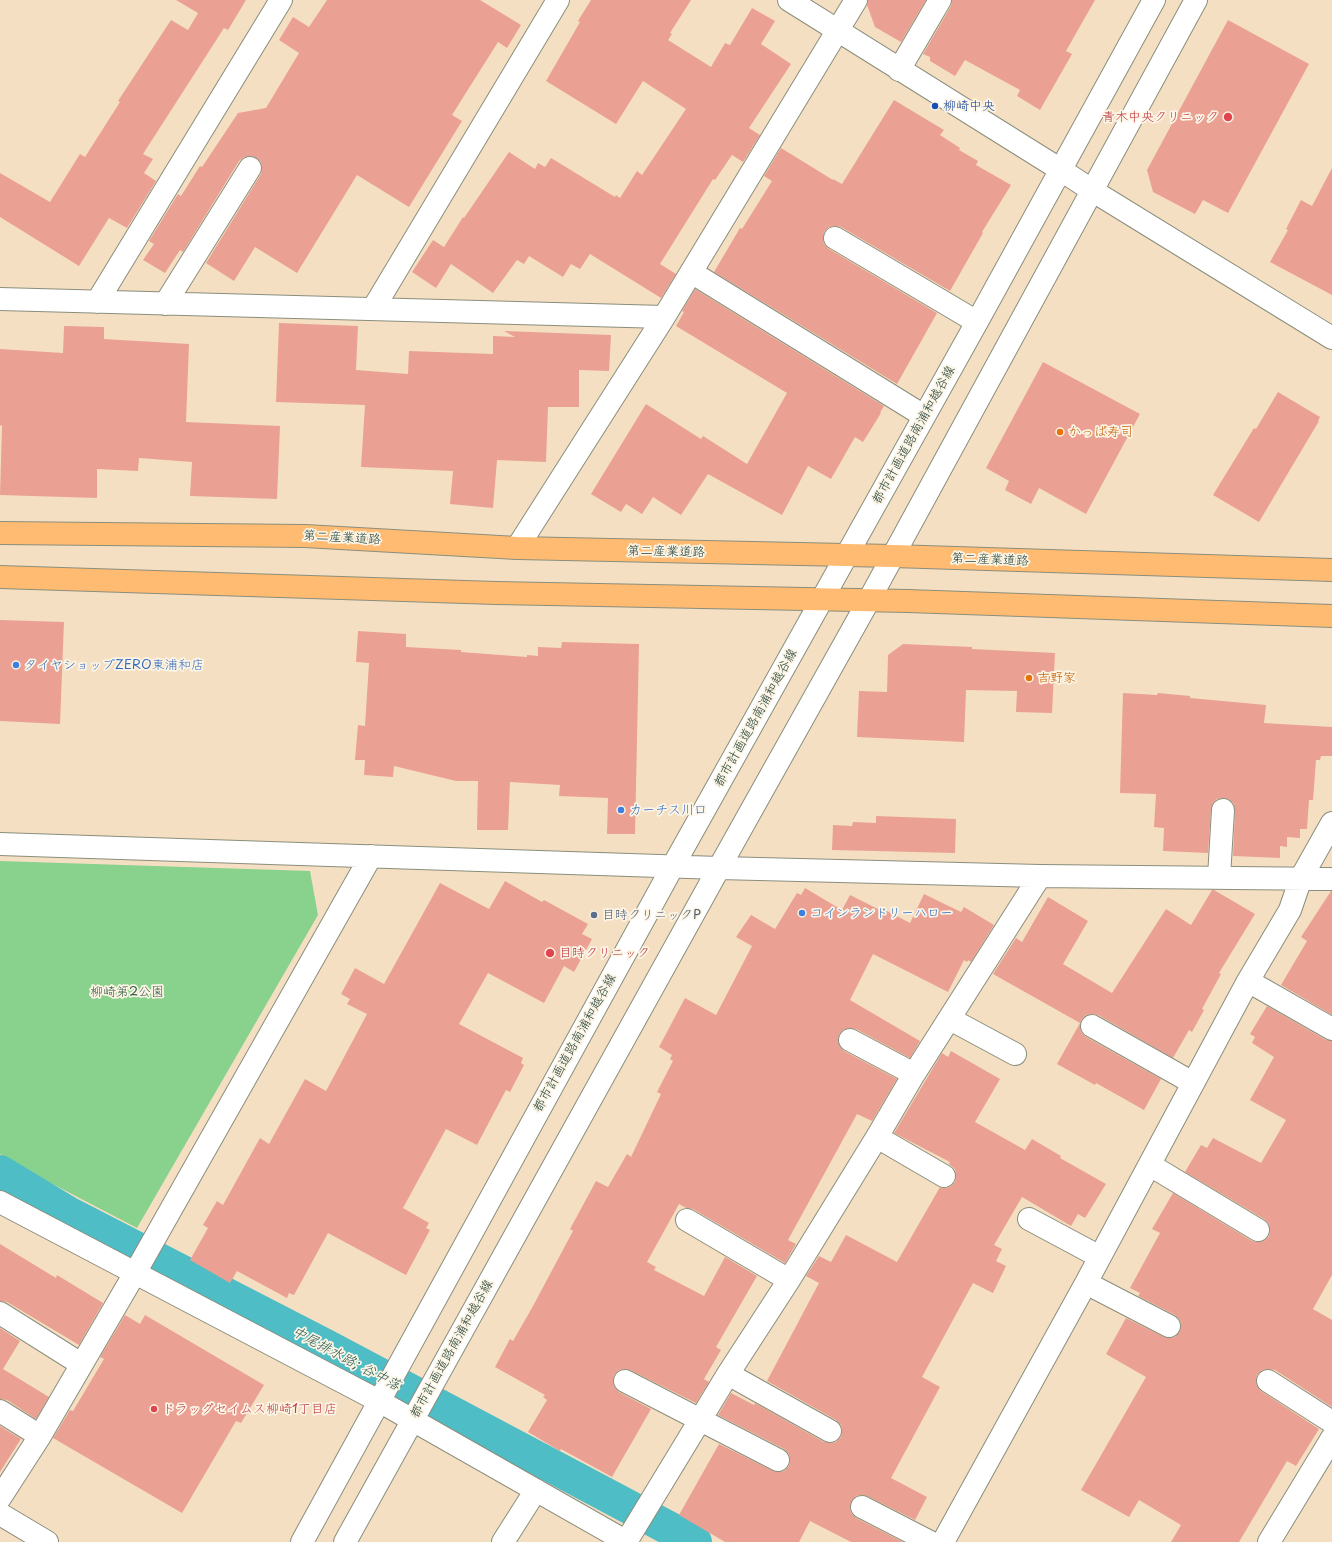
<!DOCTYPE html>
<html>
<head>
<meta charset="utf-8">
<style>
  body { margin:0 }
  canvas { display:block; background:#f5dfc3 }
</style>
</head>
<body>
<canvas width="1332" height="1542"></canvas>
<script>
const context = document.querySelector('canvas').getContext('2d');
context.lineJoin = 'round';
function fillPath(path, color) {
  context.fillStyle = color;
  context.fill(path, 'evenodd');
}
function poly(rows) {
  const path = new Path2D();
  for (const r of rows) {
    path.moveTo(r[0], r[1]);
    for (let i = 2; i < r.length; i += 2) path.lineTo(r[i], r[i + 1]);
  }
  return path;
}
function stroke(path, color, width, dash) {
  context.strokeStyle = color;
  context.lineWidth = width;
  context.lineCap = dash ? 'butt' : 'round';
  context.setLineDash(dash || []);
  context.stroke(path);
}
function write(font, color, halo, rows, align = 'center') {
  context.font = font + ' "Playpen Sans","Klee One",sans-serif';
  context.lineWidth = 3.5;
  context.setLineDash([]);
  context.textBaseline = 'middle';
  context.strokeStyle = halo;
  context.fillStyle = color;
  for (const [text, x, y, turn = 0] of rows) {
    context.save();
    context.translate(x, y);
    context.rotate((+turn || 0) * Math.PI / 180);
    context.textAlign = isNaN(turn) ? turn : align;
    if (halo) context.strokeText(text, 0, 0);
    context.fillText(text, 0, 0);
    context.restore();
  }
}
const green = poly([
  [0,861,310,871,318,915,137,1228,20,1167,0,1154]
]);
const canal = poly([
  [0,1172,68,1213,326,1346,695,1542]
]);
const building = poly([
  [176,0,246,0,228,30,224,28,143,154,153,159,144,173,156,181,127,228,109,218,79,266,0,217,0,173,50,202,80,154,85,157,120,102,118,101,171,20,188,30,198,13],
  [327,0,480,0,521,25,507,48,498,42,452,115,462,121,409,207,357,175,297,273,255,247,234,281,206,263,261,174,262,168,261,162,257,158,251,156,244,157,239,161,183,252,180,250,165,273,143,260,154,244,149,241,178,194,181,196,200,166,202,167,238,113,266,108,299,53,279,40,293,17,309,27],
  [591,0,691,0,670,33,672,34,668,40,711,67,725,43,730,45,752,8,775,21,761,44,791,64,749,128,760,135,743,162,732,155,715,180,713,179,660,264,676,274,661,298,590,254,580,269,571,264,563,277,529,256,524,264,517,260,493,293,451,264,436,288,412,272,433,240,444,247,463,217,464,218,509,152,535,169,538,163,545,167,551,158,615,197,616,195,620,198,637,171,642,175,686,109,643,81,616,124,546,81,580,22,578,21],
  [868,0,926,0,901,42,875,27,867,5],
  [952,0,1095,0,1066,51,1072,54,1040,110,1017,96,1020,90,965,60,955,76,930,61,930,57,923,54,951,6],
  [1228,20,1309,64,1228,213,1203,200,1195,214,1153,192,1147,170],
  [894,100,944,130,940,135,960,148,959,150,978,161,976,165,1011,185,982,232,983,233,950,291,841,227,836,226,829,227,824,232,823,238,824,244,829,249,937,313,897,384,714,272,740,228,742,229,772,181,764,176,781,148,833,180,833,179,842,184],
  [1332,168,1332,295,1270,262,1288,230,1286,229,1301,200,1312,206],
  [695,289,884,406,880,413,881,413,863,442,855,437,831,479,808,466,782,515,708,474,681,515,653,497,642,514,626,504,621,512,591,494,646,404,701,439,703,436,747,464,787,393,676,326,684,312,682,311],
  [279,323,358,326,356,370,408,374,409,351,493,354,493,336,515,337,504,331,611,335,609,371,579,370,579,407,548,407,546,462,497,460,493,508,450,504,453,471,361,467,365,405,276,402],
  [64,326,104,327,104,339,189,344,186,422,280,426,277,499,190,496,192,462,139,458,138,471,97,469,97,498,0,495,2,426,0,425,0,349,63,353],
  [1043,362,1140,414,1086,514,1039,488,1031,504,1005,490,1009,481,986,468],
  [1278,392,1320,417,1318,421,1319,421,1259,522,1213,495,1254,428,1256,429],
  [0,620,64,622,60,724,0,721],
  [358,631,406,634,406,647,461,650,461,652,527,657,527,655,538,656,538,647,561,648,562,642,639,644,635,834,607,834,608,798,559,796,560,785,510,782,508,830,477,830,478,781,456,781,394,766,393,777,364,775,365,760,355,760,358,725,365,726,369,663,356,662],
  [903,644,972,647,972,649,1055,653,1052,713,1016,712,1017,691,966,690,964,742,857,737,859,691,887,692,888,655],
  [1123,693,1157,695,1158,693,1190,696,1190,698,1266,705,1264,723,1332,727,1332,756,1321,756,1320,760,1316,760,1313,800,1309,800,1307,829,1300,829,1300,838,1287,837,1287,847,1280,846,1280,858,1233,856,1235,810,1234,804,1230,800,1223,798,1217,799,1213,803,1211,809,1208,853,1163,851,1164,828,1154,827,1156,794,1120,793],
  [876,816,956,819,955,853,832,850,833,825,852,826,853,822,876,823],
  [505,881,542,902,544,900,588,924,582,934,592,939,574,972,564,966,544,1003,488,973,459,1024,523,1058,521,1063,524,1065,510,1092,506,1090,477,1145,446,1129,403,1208,429,1223,426,1228,430,1230,406,1275,328,1233,294,1295,289,1293,287,1298,237,1271,230,1283,190,1260,208,1228,203,1225,217,1201,223,1205,260,1138,269,1144,305,1079,326,1091,367,1014,347,1004,350,999,341,994,355,968,384,984,440,883,489,909],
  [805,888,842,910,850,895,882,911,883,909,910,923,924,894,961,912,964,907,994,925,971,962,968,960,967,962,964,960,948,992,873,954,850,1000,920,1041,910,1058,856,1029,849,1028,843,1030,839,1034,838,1041,840,1047,844,1051,897,1079,872,1121,857,1114,788,1240,796,1244,785,1263,693,1209,686,1208,679,1204,647,1262,656,1267,654,1270,704,1296,725,1257,757,1276,716,1347,721,1350,704,1379,709,1382,696,1403,630,1370,624,1369,619,1370,614,1375,613,1382,614,1387,619,1392,651,1409,612,1477,561,1449,560,1451,528,1432,547,1400,543,1397,545,1395,495,1367,510,1339,513,1341,533,1306,573,1231,570,1229,596,1181,608,1187,627,1154,631,1157,661,1094,657,1092,673,1061,670,1059,672,1055,659,1047,685,998,716,1015,752,946,736,937,751,915,775,929,797,893,801,895],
  [1212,890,1214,890,1255,914,1219,973,1221,974,1202,1009,1204,1010,1192,1032,1189,1030,1173,1058,1098,1015,1092,1014,1086,1015,1081,1020,1080,1026,1081,1032,1086,1037,1161,1079,1144,1110,1096,1083,1095,1085,1057,1064,1080,1023,993,974,1016,938,1022,942,1048,897,1088,921,1063,964,1112,993,1166,909,1191,925],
  [1331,891,1332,891,1332,1015,1281,985,1307,941,1301,937],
  [1267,1006,1326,1040,1332,1041,1332,1275,1313,1309,1332,1320,1332,1407,1275,1370,1268,1369,1262,1370,1257,1375,1256,1380,1257,1386,1261,1391,1319,1429,1296,1466,1287,1461,1239,1542,1171,1542,1181,1525,1139,1500,1129,1517,1081,1490,1146,1377,1106,1354,1126,1318,1164,1337,1170,1338,1175,1337,1180,1331,1181,1325,1180,1320,1175,1315,1138,1296,1140,1293,1130,1288,1160,1233,1152,1229,1173,1193,1252,1241,1257,1242,1264,1241,1269,1236,1270,1231,1269,1224,1264,1219,1185,1172,1201,1145,1207,1148,1213,1138,1261,1163,1286,1120,1250,1100,1274,1057,1252,1043,1255,1037,1250,1034],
  [951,1051,1000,1079,975,1122,1025,1150,1032,1139,1061,1156,1060,1158,1106,1184,1085,1218,1078,1214,1071,1226,1022,1197,994,1245,1002,1249,996,1261,1006,1266,993,1293,973,1283,922,1377,940,1387,891,1478,927,1497,915,1520,867,1496,861,1495,856,1496,851,1502,850,1508,851,1513,856,1518,903,1542,851,1542,810,1521,799,1542,725,1542,679,1515,719,1444,773,1471,779,1472,784,1471,789,1466,790,1460,789,1454,784,1449,718,1415,731,1393,754,1405,755,1403,824,1442,831,1443,836,1442,841,1437,842,1430,841,1425,836,1420,767,1381,819,1283,806,1276,819,1256,831,1262,846,1235,897,1262,940,1187,944,1188,950,1187,955,1182,956,1176,955,1169,949,1164,950,1162,894,1133,942,1053,948,1057],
  [0,1244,56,1278,57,1275,103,1303,79,1345,7,1302,0,1301],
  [125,1315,140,1324,145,1315,264,1385,241,1423,236,1421,182,1513,53,1438,70,1410,73,1411,104,1359,100,1357],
  [0,1328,20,1341,3,1369,49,1397,36,1419,7,1400,0,1399],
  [0,1426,21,1439,0,1472]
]);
const minor = poly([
  [789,0,1061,170,1093,191,1332,338],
  [899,70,940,0],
  [835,238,977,322],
  [691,272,924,416],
  [0,299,664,317],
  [97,302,281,0],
  [165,304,250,168],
  [373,309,558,0],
  [517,548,664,317,856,0],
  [0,844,719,868,1040,876,1332,879],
  [1219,877,1223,810],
  [1248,981,1332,1029],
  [950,1019,1015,1054],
  [1092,1026,1193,1083],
  [850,1040,914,1074],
  [877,1137,944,1176],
  [1150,1165,1258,1230],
  [0,1202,379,1401,627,1542],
  [1029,1219,1100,1257],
  [687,1220,789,1280],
  [1086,1283,1169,1326],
  [0,1313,81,1364],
  [728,1374,830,1431],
  [625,1381,778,1460],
  [1268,1381,1332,1422],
  [0,1411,40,1436],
  [0,1498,40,1436,135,1273,371,856],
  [862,1507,930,1542],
  [0,1514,47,1542],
  [302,1542,673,866,977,322,1154,0],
  [345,1542,719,868,869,600,1196,0],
  [503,1542,536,1490],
  [626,1542,728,1374,789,1280,877,1137,914,1074,1040,876],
  [943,1542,1086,1283,1248,981,1290,910,1301,878,1332,823],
  [1269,1542,1332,1438]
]);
const major = poly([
  [0,533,305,536,517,548,893,556,1332,570],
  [0,577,496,593,908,601,1332,616]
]);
const markers = [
  [935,106,4,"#1a4fb4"],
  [1228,117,5,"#e0444e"],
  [1060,432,4,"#e8710a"],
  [16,665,4,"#3f7fe0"],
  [1029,678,4,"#e8710a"],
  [621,810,4,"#3f7fe0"],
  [802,913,4,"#3f7fe0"],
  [594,915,4,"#5c6f8a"],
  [550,953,5,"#e0444e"],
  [154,1409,4,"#e0444e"]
];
const transitNames = [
  ["柳崎中央",943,106]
];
const healthNames = [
  ["青木中央クリニック",1219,117,"right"],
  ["目時クリニック",559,953],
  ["ドラッグセイムス柳崎1丁目店",162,1409]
];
const foodNames = [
  ["かっぱ寿司",1068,432],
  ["吉野家",1037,678]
];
const streetNames = [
  ["都市計画道路南浦和越谷線",914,435,-61],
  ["第二産業道路",342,538,3],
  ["第二産業道路",666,552,1],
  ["第二産業道路",990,560,2],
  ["都市計画道路南浦和越谷線",756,718,-61],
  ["都市計画道路南浦和越谷線",575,1043,-61],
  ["都市計画道路南浦和越谷線",452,1349,-61]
];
const shopNames = [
  ["タイヤショップZERO東浦和店",24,665],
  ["カーチス川口",629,810],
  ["コインランドリーハロー",810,913]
];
const serviceNames = [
  ["目時クリニックP",602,915]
];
const parkNames = [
  ["柳崎第2公園",127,992]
];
const waterNames = [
  ["中尾排水路; 谷中落",346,1359,28]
];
fillPath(green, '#89d28d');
stroke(canal, '#4fbdc5', 34);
fillPath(building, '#eaa193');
stroke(minor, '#8a8e7c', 24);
stroke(major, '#8a8e7c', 24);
stroke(minor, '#fff', 22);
stroke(major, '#ffbb71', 22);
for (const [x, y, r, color] of markers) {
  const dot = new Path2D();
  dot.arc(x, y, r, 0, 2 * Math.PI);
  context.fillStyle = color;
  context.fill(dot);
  stroke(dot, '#fcf5e5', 1.5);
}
write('13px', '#164399', '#fcf5e5', transitNames, 'left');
write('13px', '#be3a42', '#fcf5e5', healthNames, 'left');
write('13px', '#c56008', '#fcf5e5', foodNames, 'left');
write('13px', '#1f3d34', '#fcf5e5', streetNames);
write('13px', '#366cbe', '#fcf5e5', shopNames, 'left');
write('13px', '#4e5e75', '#fcf5e5', serviceNames, 'left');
write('13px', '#345b46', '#fcf5e5', parkNames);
write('italic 14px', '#2b5d58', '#fcf5e5', waterNames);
</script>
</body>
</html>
